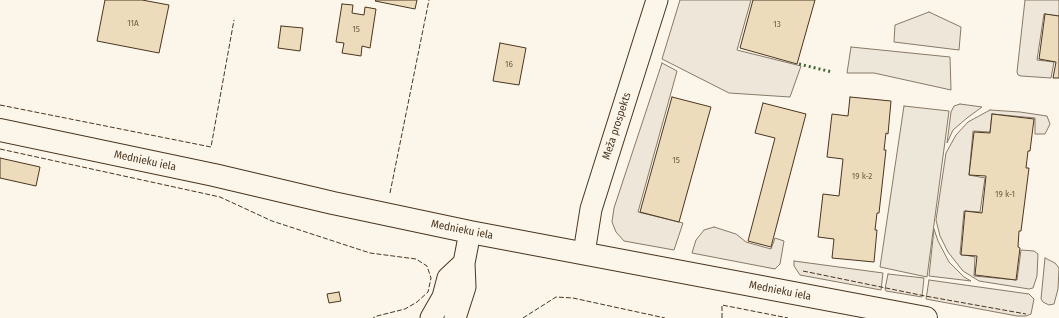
<!DOCTYPE html>
<html>
<head>
<meta charset="utf-8">
<style>
  body { margin:0 }
  canvas { display:block; background:#fbf6e9 }
</style>
</head>
<body>
<canvas width="1059" height="318"></canvas>
<script>
const context = document.querySelector('canvas').getContext('2d');
context.lineJoin = 'round';
function fillPath(path, color) {
  context.fillStyle = color;
  context.fill(path, 'evenodd');
}
function poly(rows) {
  const path = new Path2D();
  for (const r of rows) {
    path.moveTo(r[0], r[1]);
    for (let i = 2; i < r.length; i += 2) path.lineTo(r[i], r[i + 1]);
  }
  return path;
}
function stroke(path, color, width, dash) {
  context.strokeStyle = color;
  context.lineWidth = width;
  context.lineCap = dash ? 'butt' : 'round';
  context.setLineDash(dash || []);
  context.stroke(path);
}
function write(font, color, halo, rows, align = 'center') {
  context.font = font + ' "Fira Sans Condensed",sans-serif';
  context.lineWidth = 3;
  context.setLineDash([]);
  context.textBaseline = 'middle';
  context.strokeStyle = halo;
  context.fillStyle = color;
  for (const [text, x, y, turn = 0] of rows) {
    context.save();
    context.translate(x, y);
    context.rotate((+turn || 0) * Math.PI / 180);
    context.textAlign = isNaN(turn) ? turn : align;
    if (halo) context.strokeText(text, 0, 0);
    context.fillText(text, 0, 0);
    context.restore();
  }
}
const green = poly([
  [680,0,751,0,737,50,801,66,790,97,729,93,662,59,680,0],
  [1025,0,1059,0,1059,16,1044,14,1037,60,1054,62,1051,78,1021,76,1018,75,1017,72,1025,0],
  [929,12,961,27,959,50,894,42,895,25,929,12],
  [662,63,677,71,638,212,683,223,674,250,624,241,616,232,612,222,614,208,662,63],
  [960,104,982,107,967,118,953,130,947,143,951,112,954,106,960,104],
  [990,110,1020,112,1047,116,1050,124,1045,134,1035,134,1035,118,992,114,990,132,973,131,969,175,985,178,980,212,964,211,960,254,975,257,974,276,1017,280,1021,250,1034,251,1038,254,1037,276,1033,288,1029,289,979,281,963,271,948,252,940,236,936,220,946,153,956,135,968,122,990,110],
  [714,227,736,234,746,242,771,249,775,238,784,241,780,264,775,269,692,253,696,240,704,230,714,227],
  [934,229,938,241,949,262,964,277,971,281,929,276,934,229],
  [1045,258,1055,263,1059,268,1058,289,1054,304,1049,305,1043,302,1041,299,1045,258],
  [794,261,883,273,881,290,800,275,794,266,794,261],
  [888,274,924,278,922,297,886,291,885,289,888,274],
  [929,280,1029,294,1034,299,1031,314,1026,316,1017,316,926,299,929,280]
]);
const parking = poly([
  [851,47,950,57,951,90,874,73,847,73,851,47],
  [904,106,949,111,927,277,880,267,904,106]
]);
const building = poly([
  [105,0,142,0,169,5,159,53,97,41,105,0],
  [376,0,417,0,415,9,375,1,376,0],
  [753,0,815,0,797,64,740,48,753,0],
  [342,4,353,5,352,13,364,15,365,7,376,9,370,48,362,46,361,56,342,53,344,43,336,42,342,4],
  [1045,14,1059,16,1059,78,1053,78,1056,62,1039,59,1045,14],
  [281,26,303,28,300,51,278,48,281,26],
  [500,43,526,48,519,85,493,81,500,43],
  [672,97,711,107,679,222,640,212,672,97],
  [850,97,891,101,888,134,886,133,884,150,886,150,879,213,877,213,875,230,877,230,874,262,832,258,834,239,818,237,823,194,839,196,843,159,827,157,832,114,848,116,850,97],
  [763,103,806,114,771,247,748,241,775,138,755,133,763,103],
  [992,114,1034,119,1030,151,1028,151,1026,168,1029,168,1021,231,1019,231,1018,247,1020,248,1016,280,975,275,977,256,961,255,965,211,982,213,986,176,969,175,974,132,990,133,992,114],
  [0,158,40,167,36,186,0,178,0,158],
  [339,292,341,301,329,303,327,294,339,292]
]);
const street = poly([
  [584,253,591,209,657,0],
  [431,318,443,297,448,278,464,263],
  [455,318,465,287,464,263,470,232]
]);
const secondary = poly([
  [0,130,214,175,333,203,470,232,926,318]
]);
const hedge = poly([
  [799,64,832,72]
]);
const fence = poly([
  [0,105,211,147,234,20],
  [0,149,220,197,272,221,370,253,416,259,427,266,431,278,428,292,417,302,405,309,377,316,373,318],
  [390,193,429,0],
  [803,271,925,296,1026,314],
  [523,318,556,297,573,298,665,318],
  [722,318,722,305,788,318]
]);
const numberNames = [
  ["11A",133,23],
  ["13",777,24],
  ["15",356,29],
  ["16",509,64],
  ["15",676,160],
  ["19 k-2",862,176],
  ["19 k-1",1005,194]
];
const streetNames = [
  ["Meža prospekts",617,126,-72],
  ["Mednieku iela",145,161,12],
  ["Mednieku iela",462,230,11],
  ["Mednieku iela",780,291,11]
];
fillPath(green, '#ede6d9');
stroke(green, '#887966', 1);
fillPath(parking, '#ede7d9');
stroke(parking, '#887966', 1);
fillPath(building, '#ecdcbc');
stroke(building, '#4a3520', 1);
stroke(street, '#4a3520', 23);
stroke(secondary, '#4a3520', 24);
stroke(street, '#fbf6e9', 21);
stroke(secondary, '#fbf6e9', 22);
stroke(hedge, '#436837', 3, [2, 3]);
stroke(fence, '#4a3520', 1, [5, 2]);
write('9px', '#725f47', null, numberNames);
write('11px', '#4a3520', '#fbf6e9', streetNames);
</script>
</body>
</html>
